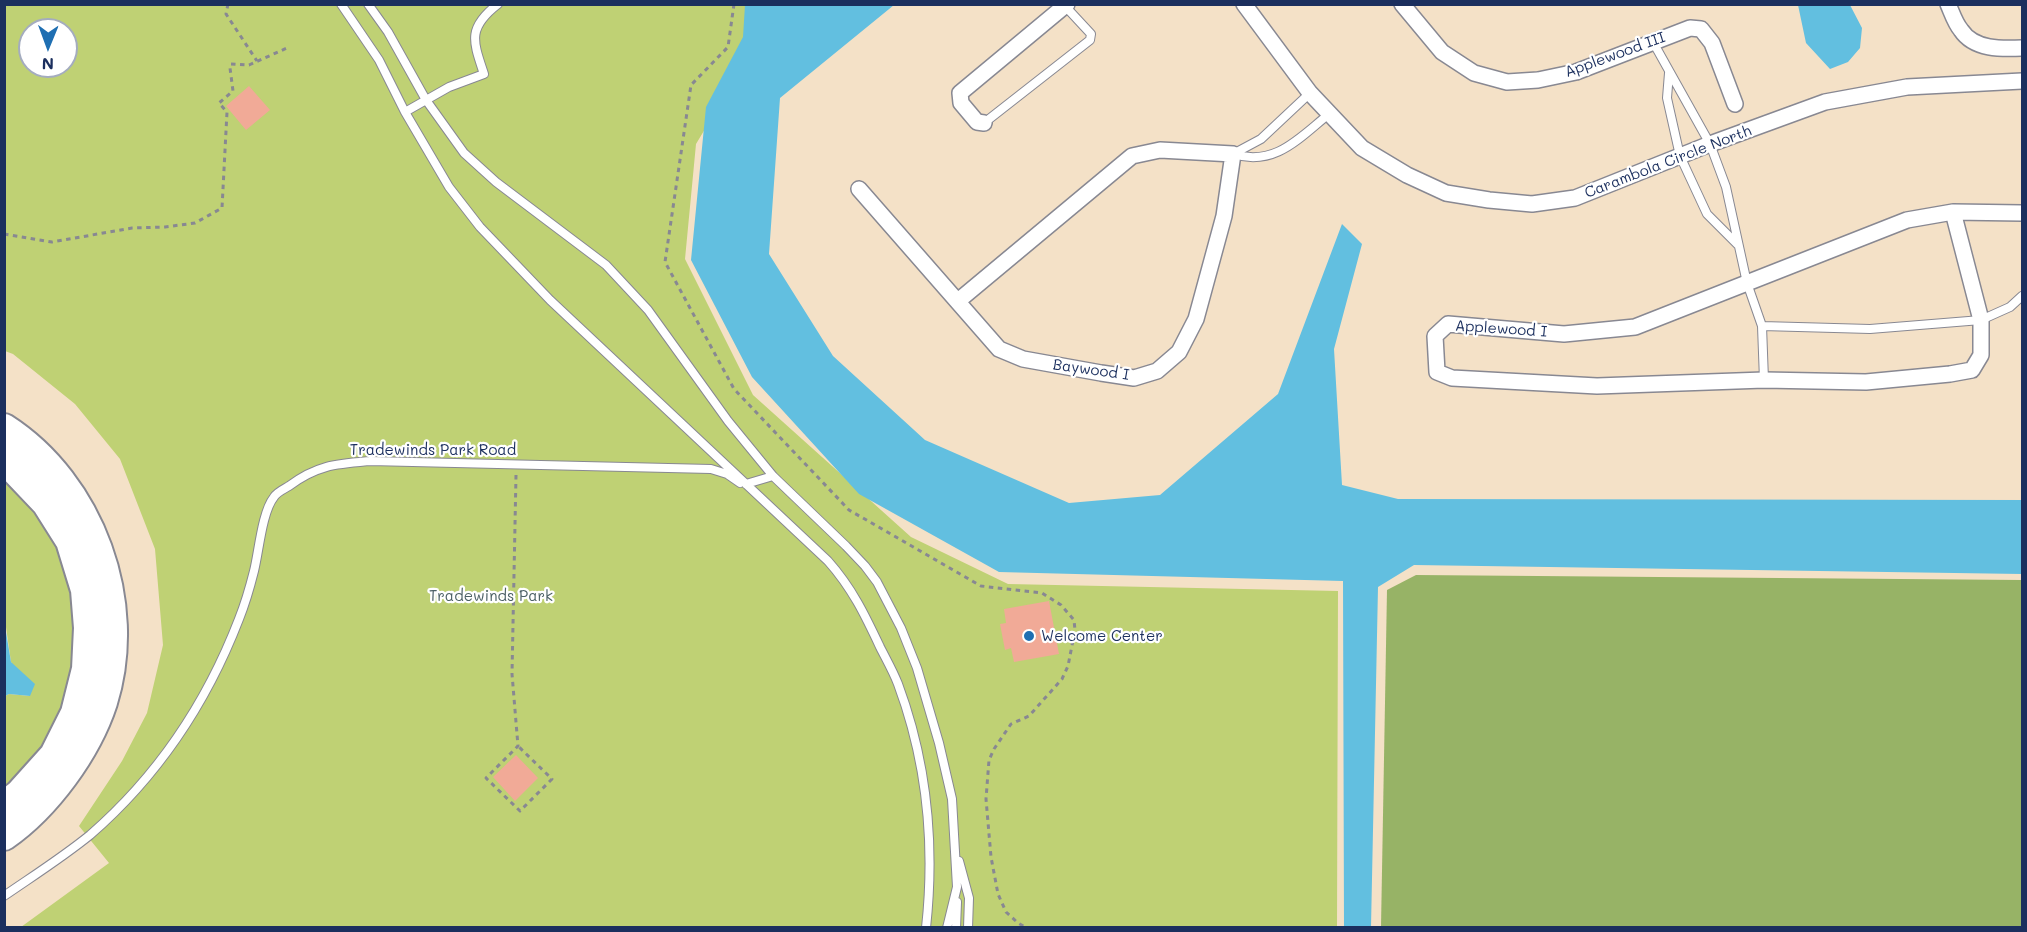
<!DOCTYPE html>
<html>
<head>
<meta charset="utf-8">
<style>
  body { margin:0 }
  #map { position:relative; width:2027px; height:932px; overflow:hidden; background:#f4e1c7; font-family:Mali,sans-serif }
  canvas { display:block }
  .frame { position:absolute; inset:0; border:6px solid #1b2f5e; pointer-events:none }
  .north { position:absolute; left:18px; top:18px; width:60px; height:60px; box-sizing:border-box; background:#fff; border:2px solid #a4acbf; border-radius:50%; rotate:181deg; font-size:16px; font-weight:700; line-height:24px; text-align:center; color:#1b2f5e }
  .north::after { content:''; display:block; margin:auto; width:21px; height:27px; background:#1f6fb2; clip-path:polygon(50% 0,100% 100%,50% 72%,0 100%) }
</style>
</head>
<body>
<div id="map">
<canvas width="2027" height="932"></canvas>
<div class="frame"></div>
<div class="north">N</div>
</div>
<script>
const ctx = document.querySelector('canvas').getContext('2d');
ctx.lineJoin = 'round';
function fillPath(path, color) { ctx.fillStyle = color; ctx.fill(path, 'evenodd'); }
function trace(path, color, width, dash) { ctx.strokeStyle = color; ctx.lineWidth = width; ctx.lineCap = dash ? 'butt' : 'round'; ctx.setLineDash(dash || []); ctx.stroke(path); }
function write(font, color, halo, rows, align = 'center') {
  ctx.font = font + ' Mali,sans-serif'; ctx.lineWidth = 4.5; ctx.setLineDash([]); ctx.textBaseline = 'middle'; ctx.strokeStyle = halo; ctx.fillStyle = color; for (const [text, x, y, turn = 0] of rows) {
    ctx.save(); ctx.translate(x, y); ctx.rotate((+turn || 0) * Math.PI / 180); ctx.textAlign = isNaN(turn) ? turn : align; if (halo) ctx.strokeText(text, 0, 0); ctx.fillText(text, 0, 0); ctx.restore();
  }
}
fillPath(new Path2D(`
  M4,5H746L749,32L732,84L696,144L685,259L753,395L911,537L1008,584L1338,591L1337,927H21L109,863L79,826L122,761L147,713L163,645L155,549L120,459L75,404L13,354L5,351ZM30,30H66V66H30Z
  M4,466L13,473L80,584L72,705L5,801V696L9,694L30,696L11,662L5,620Z`), '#bfd174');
fillPath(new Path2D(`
  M1416,575L2022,580V927H1381L1387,590Z`), '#97b366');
fillPath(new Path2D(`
  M745,5H894L780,98L769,254L833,356L925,440L1069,503L1160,495L1278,394L1342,224L1362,244L1334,349L1342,485L1398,499L2022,500V574L1414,565L1378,587L1371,927H1344L1343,581L999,572L859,494L752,377L691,260L706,107L743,37Z
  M1798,5H1850L1862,28L1860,48L1848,62L1830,69L1806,43Z
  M4,620L11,662L35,684L30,696L9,694L5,696Z`), '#62bfe0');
fillPath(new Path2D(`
  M249,86L270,110L246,130L226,106Z
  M1049,601L1059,654L1014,662L1011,648L1005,650L1000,624L1006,623L1004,609Z
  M516,755L538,778L515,801L493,777Z`), '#f1aa97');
const lane = new Path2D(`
  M341,4L379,60L405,112L449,187L480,227L550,300L828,561C852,588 865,615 880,647C886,659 893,671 898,684C927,762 935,845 926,928
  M368,4L388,32L426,100L464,153L496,182L606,265L648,310L728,421L773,476L846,546L865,566L877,582L901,628L917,668L939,743L952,799L957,887L947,928
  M1653,42L1710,144L1726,187L1747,283L1762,326L1764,380
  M1669,73L1667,98L1680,156L1707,214L1738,245
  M405,112L449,87L484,74C473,41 467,28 498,4
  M984,123L1090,40L1091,34L1065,6
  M1233,154C1275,167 1299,138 1329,114
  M1233,154L1261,139L1310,93
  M1762,326L1870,329L1981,320L2010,307L2022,296
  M746,484L773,476
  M959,861L969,898L968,928
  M4,896C33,876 63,857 90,835C158,776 207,702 239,619C245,604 250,587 254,571C259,551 262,512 274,497C277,492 284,489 289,486C317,465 336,464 370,461L711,469L727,474L740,483
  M956,928L957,902`);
const street = new Path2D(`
  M1244,4L1310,93L1362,148L1407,175L1446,193L1489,200L1532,204L1575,198L1710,144L1825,102L1907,87L2022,81
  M1402,4L1442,52L1474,73L1507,82L1538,80L1576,72L1690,28L1701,29L1712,43L1735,104
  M1948,4C1952,13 1955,23 1961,30C1974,50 2002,49 2022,48
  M984,123L977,122L961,103L960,93L1067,4
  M859,189L999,349L1023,359L1101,373L1134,378L1157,371L1179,352L1196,319L1224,216L1233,154L1160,150L1132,156L958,301
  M1953,212L1981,320V355L1972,370L1950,374L1866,382L1764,380L1597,386L1452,378L1437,372L1435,336L1448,324L1564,334L1635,327L1907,220L1953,212L2022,213`);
const highway = new Path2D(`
  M4,428C91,484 134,603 103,702C87,751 47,806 4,836
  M4,459L46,503L70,541L85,590L88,628L86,669L75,713L54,755L19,794L4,806`);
trace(lane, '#888892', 10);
trace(street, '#888892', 18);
trace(highway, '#888892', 32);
trace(new Path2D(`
  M228,4L226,14L257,61
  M734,4L728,47L691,85L665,262L734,389L849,510L981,586L1042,593L1061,605L1074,620L1075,630L1068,666L1062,679L1029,716L1011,724L994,749L989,760L986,799L991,857L998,894L1006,912L1018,923L1027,928
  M4,234L52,242L132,228L165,227L195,223L222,208L227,112L219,103L233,91L230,68L231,64L249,65L287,48
  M516,475L512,674L518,746L486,778L520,811L552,779L518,746`), '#888892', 3, [4.5, 4.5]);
trace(lane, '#fff', 8);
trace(street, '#fff', 15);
trace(highway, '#fff', 28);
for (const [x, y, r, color] of [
  [1029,636,6,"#1f6fb2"]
]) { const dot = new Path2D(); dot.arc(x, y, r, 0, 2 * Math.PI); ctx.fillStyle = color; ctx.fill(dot); trace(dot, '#fff', 2); }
write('15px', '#1b2f5e', '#fff', [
  ["Applewood III",1615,55,-20],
  ["Carambola Circle North",1668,162,-21],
  ["Applewood I",1501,329,4],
  ["Baywood I",1091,370,8],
  ["Tradewinds Park Road",433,450]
]);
write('15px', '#4c6065', '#fff', [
  ["Tradewinds Park",491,596]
]);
write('15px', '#1b2f5e', '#fff', [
  ["Welcome Center",1041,636]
], 'left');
</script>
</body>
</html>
